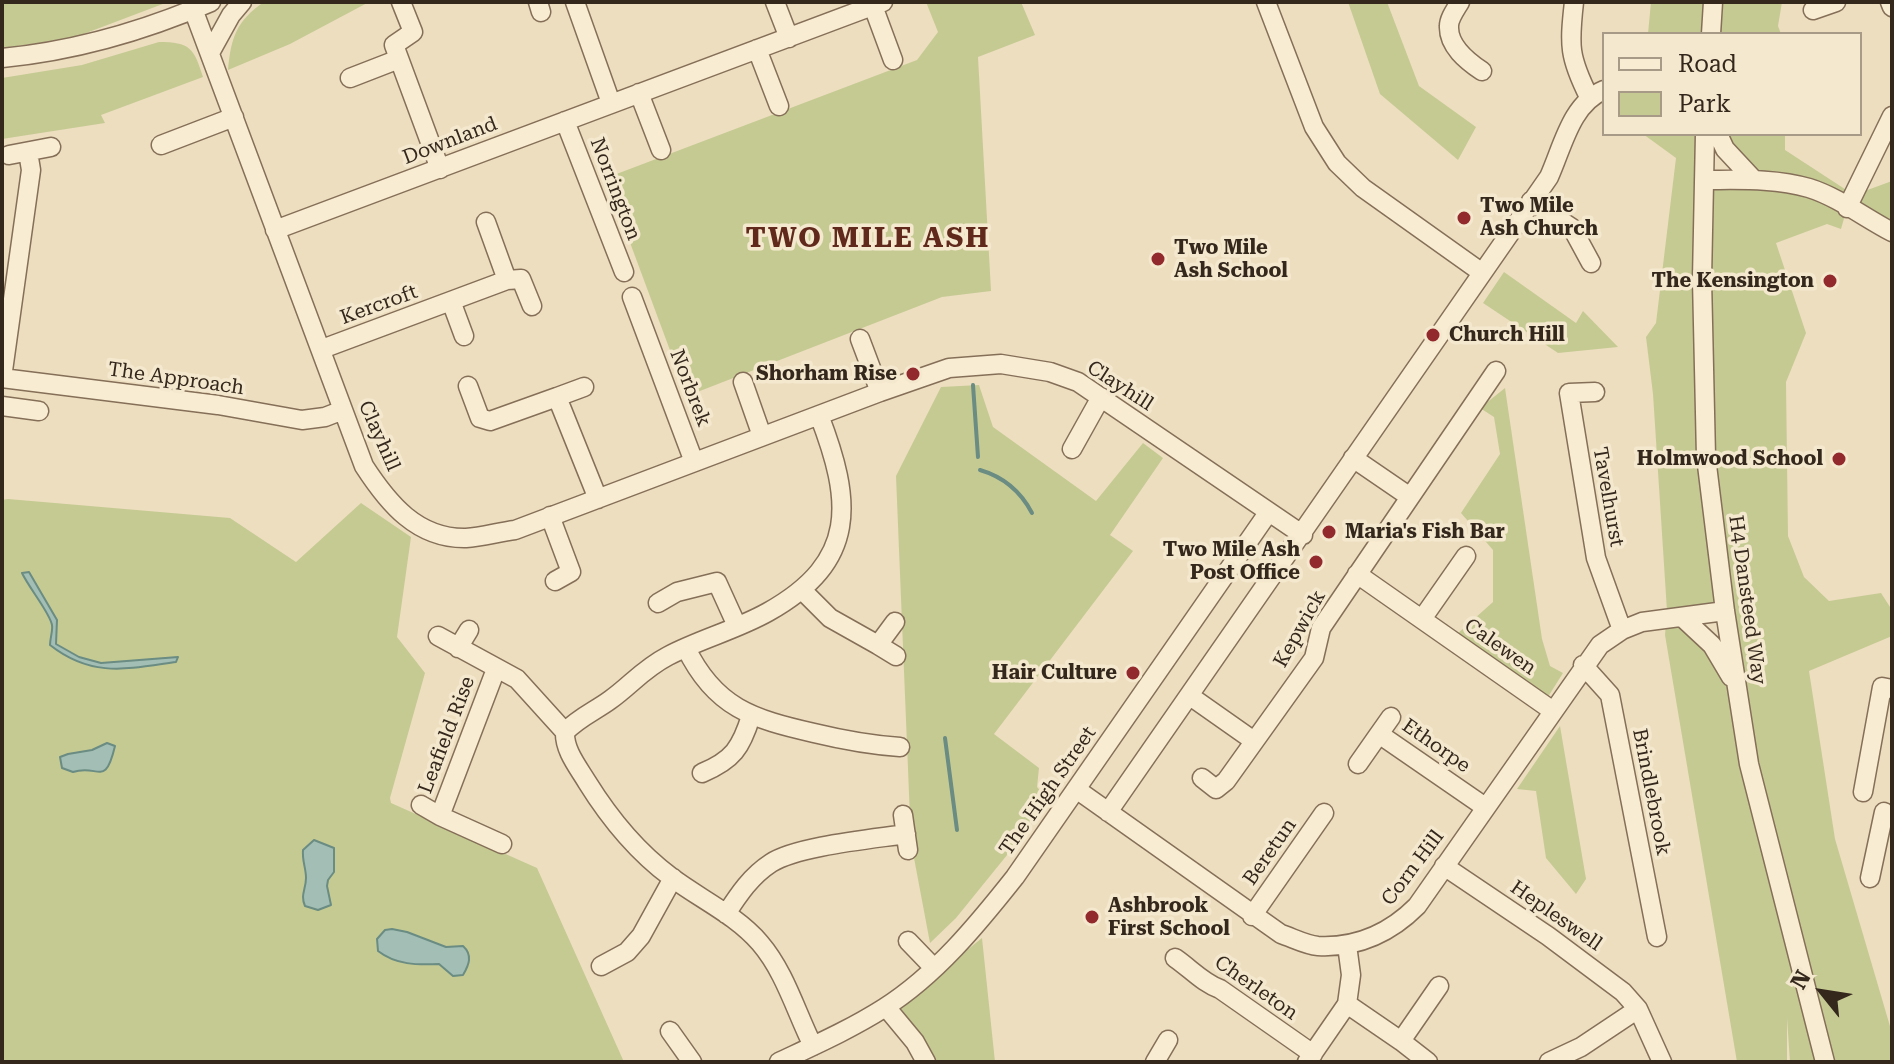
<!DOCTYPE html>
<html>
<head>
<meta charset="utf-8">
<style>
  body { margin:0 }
  #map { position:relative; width:1894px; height:1064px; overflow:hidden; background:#eddebf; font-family:"Roboto Serif",serif }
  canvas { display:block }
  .frame { position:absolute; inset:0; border:4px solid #34271c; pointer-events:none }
  .legend { position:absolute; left:1602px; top:32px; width:260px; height:104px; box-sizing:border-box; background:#f4e8ce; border:2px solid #a79b87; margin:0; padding:10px 14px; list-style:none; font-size:24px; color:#34271c }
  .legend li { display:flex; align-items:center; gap:16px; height:40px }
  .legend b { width:40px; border:2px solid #a79b87 }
  .north { position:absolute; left:1782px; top:952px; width:80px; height:80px; -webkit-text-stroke:6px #f4e8ce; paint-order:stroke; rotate:300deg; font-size:22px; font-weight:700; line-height:32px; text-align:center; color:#34271c }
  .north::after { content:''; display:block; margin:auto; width:28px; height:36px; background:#34271c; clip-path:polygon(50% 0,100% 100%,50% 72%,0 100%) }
</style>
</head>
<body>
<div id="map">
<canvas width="1894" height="1064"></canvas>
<div class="frame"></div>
<ul class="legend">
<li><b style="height:10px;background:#f8ecd2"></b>Road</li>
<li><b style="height:22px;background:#c5ca93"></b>Park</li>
</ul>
<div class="north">N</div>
</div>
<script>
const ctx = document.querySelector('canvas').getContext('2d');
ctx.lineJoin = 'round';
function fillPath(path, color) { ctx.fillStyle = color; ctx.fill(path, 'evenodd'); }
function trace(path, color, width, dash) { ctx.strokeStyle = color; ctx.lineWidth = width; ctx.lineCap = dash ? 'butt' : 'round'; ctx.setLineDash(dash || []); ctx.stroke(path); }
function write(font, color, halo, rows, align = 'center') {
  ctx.font = font + ' "Roboto Serif",serif'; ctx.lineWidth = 7; ctx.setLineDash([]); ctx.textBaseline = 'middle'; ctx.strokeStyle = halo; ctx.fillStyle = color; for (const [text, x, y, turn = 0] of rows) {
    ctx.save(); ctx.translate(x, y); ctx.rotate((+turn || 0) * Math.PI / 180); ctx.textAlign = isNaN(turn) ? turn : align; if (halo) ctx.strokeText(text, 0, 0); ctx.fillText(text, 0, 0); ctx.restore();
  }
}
fillPath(new Path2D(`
  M2,2H168L73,38L2,48Z
  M264,2H369L290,44L228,70C231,38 236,21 264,2Z
  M926,2H1021L1035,35L978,57L991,291L942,297L687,396L606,178L917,60L938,32Z
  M1348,2H1387L1419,86L1476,127L1458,160L1380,94Z
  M1651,2H1782L1778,26L1781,34H1648Z
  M159,42C190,42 194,48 203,77L101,115L105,123L2,139V78L82,65Z
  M1643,134H1697L1704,180H1752L1718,134H1785V150L1854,195L1847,208L1841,229L1827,224L1776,243L1806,333L1786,382L1788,536L1804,577L1829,601L1881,593L1892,610V636L1809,671L1835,839L1892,1033V1062H1790L1787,1018V1062H1737L1665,635L1667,611L1653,394L1646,337L1656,323L1676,158ZM1725,612L1734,684L1700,616Z
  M1892,181V220L1855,203L1862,192Z
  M1504,272L1576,323L1583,311L1618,347L1558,353L1483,303Z
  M979,385L993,427L1096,501L1143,443L1163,458L1110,535L1133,551L994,734L1039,768L1037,787L1050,802L956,918L930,943L911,842L896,476L941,387Z
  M1505,388L1542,639L1550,666L1563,673L1546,700L1456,635L1493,602V550L1461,513L1500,454L1494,417L1480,408Z
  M8,499L230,518L296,562L361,503L411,537L397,637L425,673L390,798L391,803L537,868L624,1062H2V500Z
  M1560,726L1586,879L1576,894L1546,858L1536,791L1517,789Z
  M982,938L995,1062H930L924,1045L899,1005Z`), '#c5ca93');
const water = new Path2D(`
  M29,572L57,620L56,644L79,657L101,663L178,657L176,662C127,669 92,678 50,645C50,638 53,631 52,625C50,613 29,588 22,573Z
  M107,743L115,746C105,788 99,764 73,772L62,768L60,757L68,754L92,750Z
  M314,840L334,848V872L328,880L327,886L331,905L318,910L305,906C300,895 306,889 306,878C306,868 302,861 303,850Z
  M392,929L407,932L446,947L463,946C473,955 469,965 463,975L453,976L439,964C417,965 396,965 378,951L377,939L385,930Z`);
fillPath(water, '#a2beb5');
trace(water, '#6a8c82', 2);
trace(new Path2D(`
  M973,385L978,457
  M980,470C1004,477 1021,492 1032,513
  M945,738L957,830`), '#6a8c82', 4);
const minor = new Path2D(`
  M401,2L413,32L394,45L440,169
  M538,2L541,12
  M575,2L611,103
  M775,2L789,38
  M1266,2L1314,127L1337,163L1363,188L1481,272
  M1460,2C1456,9 1449,18 1449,26C1448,46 1467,61 1482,71
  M1574,2C1569,46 1569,57 1589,97
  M1890,2L1892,7
  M873,6L893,60
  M193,9L364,466C388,503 417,539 466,538C482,537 499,532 515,530L880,392L949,368L1001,364L1050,372L1078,382L1303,535
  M1813,10L1836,2
  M1711,34L1713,2
  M757,49L779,106
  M210,53L231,15L242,2
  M2,58C74,51 144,31 211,2
  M350,78L399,59
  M639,93L661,150
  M565,121L624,272
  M1705,134L1702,279L1706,457L1725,611L1749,764L1825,1062
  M1718,134L1725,149L1753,179
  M161,145L234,117
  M9,155L51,147
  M1704,180C1739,180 1775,178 1809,188C1838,197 1865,218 1892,232
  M1531,201L1572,228L1591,263
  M1847,208L1892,116
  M275,230L883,2
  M507,280L521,279L532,306
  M632,297L694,462
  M451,301L464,336
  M860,339L880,392
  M322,349L507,280L486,222
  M2,378L218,405L302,420L325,417L343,410
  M2,378L31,170L28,152
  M743,382L762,436
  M468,386L480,418L490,421L557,397
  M584,387L557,397L598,499
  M1595,392L1569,393L1596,558L1622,630
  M2,406L39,411
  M1072,449L1101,397
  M1353,458L1410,497
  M550,516L571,572L555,581
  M1357,574L1553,711
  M802,590L830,618L878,645L895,622
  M658,603L677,592L717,582L737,626
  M1683,618L1712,645L1731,677
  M1422,619L1466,556
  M438,636L517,679L565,732C564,750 578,767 587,782C610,819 636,851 671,877C700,899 736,915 760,943C785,972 796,1012 813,1046
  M878,645L896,656
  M458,648L469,630
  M686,648C715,708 753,719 814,733C843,740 870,745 900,747
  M1583,665L1610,695L1657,937
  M1190,696L1254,741
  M1391,717L1379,734L1485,807
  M565,732C578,718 595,711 610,700C631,685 643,669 668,656C700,639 736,630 768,612C859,561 852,501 819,415
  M1358,764L1379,734
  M702,773C733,760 741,748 751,716
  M1202,778L1216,789L1226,781L1314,658L1321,628L1496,371
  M1076,789L1281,934C1293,938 1306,945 1318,946C1358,948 1390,933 1417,906L1600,645L1622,630L1642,622L1725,611
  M1863,792L1882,687L1892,689
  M421,805L440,816L496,669
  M1108,812L1549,177C1563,146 1571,104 1604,90
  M903,815L908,850
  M440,816L502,844
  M1444,866L1548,936L1623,992L1638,1009L1662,1062
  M1870,878L1884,812
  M726,914C739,894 751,876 771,863C797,846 873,839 906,834
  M1252,916L1324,813
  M908,941L934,968
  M1175,958C1191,969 1203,983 1220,989L1313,1054
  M601,966L627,952L641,936L673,878
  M1347,1004L1401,1041L1439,986
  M886,1007L915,1042L926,1062
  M670,1031L692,1062
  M1401,1041L1428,1062
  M779,1062C815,1045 851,1029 884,1008C936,975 977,925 1015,877L1268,513
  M1155,1062L1168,1040
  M1307,1062L1347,1004L1351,975L1347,945
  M1549,1062L1581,1047L1638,1009`);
trace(minor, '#856f58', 21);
trace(minor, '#f8ecd2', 18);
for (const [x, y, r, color] of [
  [1464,218,8,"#92292c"],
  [1158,259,8,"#92292c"],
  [1830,281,8,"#92292c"],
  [1433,335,8,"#92292c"],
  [913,374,8,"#92292c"],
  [1839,459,8,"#92292c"],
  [1329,532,8,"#92292c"],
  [1316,562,8,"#92292c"],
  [1133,673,8,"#92292c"],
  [1092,917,8,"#92292c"]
]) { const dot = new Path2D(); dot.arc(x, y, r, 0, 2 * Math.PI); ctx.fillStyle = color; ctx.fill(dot); trace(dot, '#f4e8ce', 3); }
write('20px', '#34271c', '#f4e8ce', [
  ["Downland",450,141,-21],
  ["Norrington",615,189,69],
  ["Kercroft",379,305,-20],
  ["The Approach",176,379,8],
  ["Clayhill",1120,386,33],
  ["Norbrek",690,388,69],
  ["Clayhill",379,436,66],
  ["Tavelhurst",1608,497,80],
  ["H4 Dansteed Way",1747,600,82],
  ["Kepwick",1300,629,-61],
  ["Calewen",1500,647,35],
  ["Leafield Rise",447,735,-69],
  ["Ethorpe",1436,746,35],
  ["The High Street",1048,791,-55],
  ["Brindlebrook",1651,792,79],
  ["Beretun",1270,852,-55],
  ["Corn Hill",1413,868,-53],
  ["Hepleswell",1556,916,35],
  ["Cherleton",1256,988,35]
]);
write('bold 20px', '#34271c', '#f4e8ce', [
  ["Two Mile",1480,206],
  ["Ash Church",1480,229],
  ["Two Mile",1174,248],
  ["Ash School",1174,271],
  ["The Kensington",1814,281,"right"],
  ["Church Hill",1449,335],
  ["Shorham Rise",897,374,"right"],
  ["Holmwood School",1823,459,"right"],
  ["Maria's Fish Bar",1345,532],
  ["Two Mile Ash",1300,550,"right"],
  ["Post Office",1300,573,"right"],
  ["Hair Culture",1117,673,"right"],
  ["Ashbrook",1108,906],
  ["First School",1108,929]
], 'left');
ctx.letterSpacing = '2px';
write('bold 28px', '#60291c', '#f4e8ce', [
  ["TWO MILE ASH",868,239]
]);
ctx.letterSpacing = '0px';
</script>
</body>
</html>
